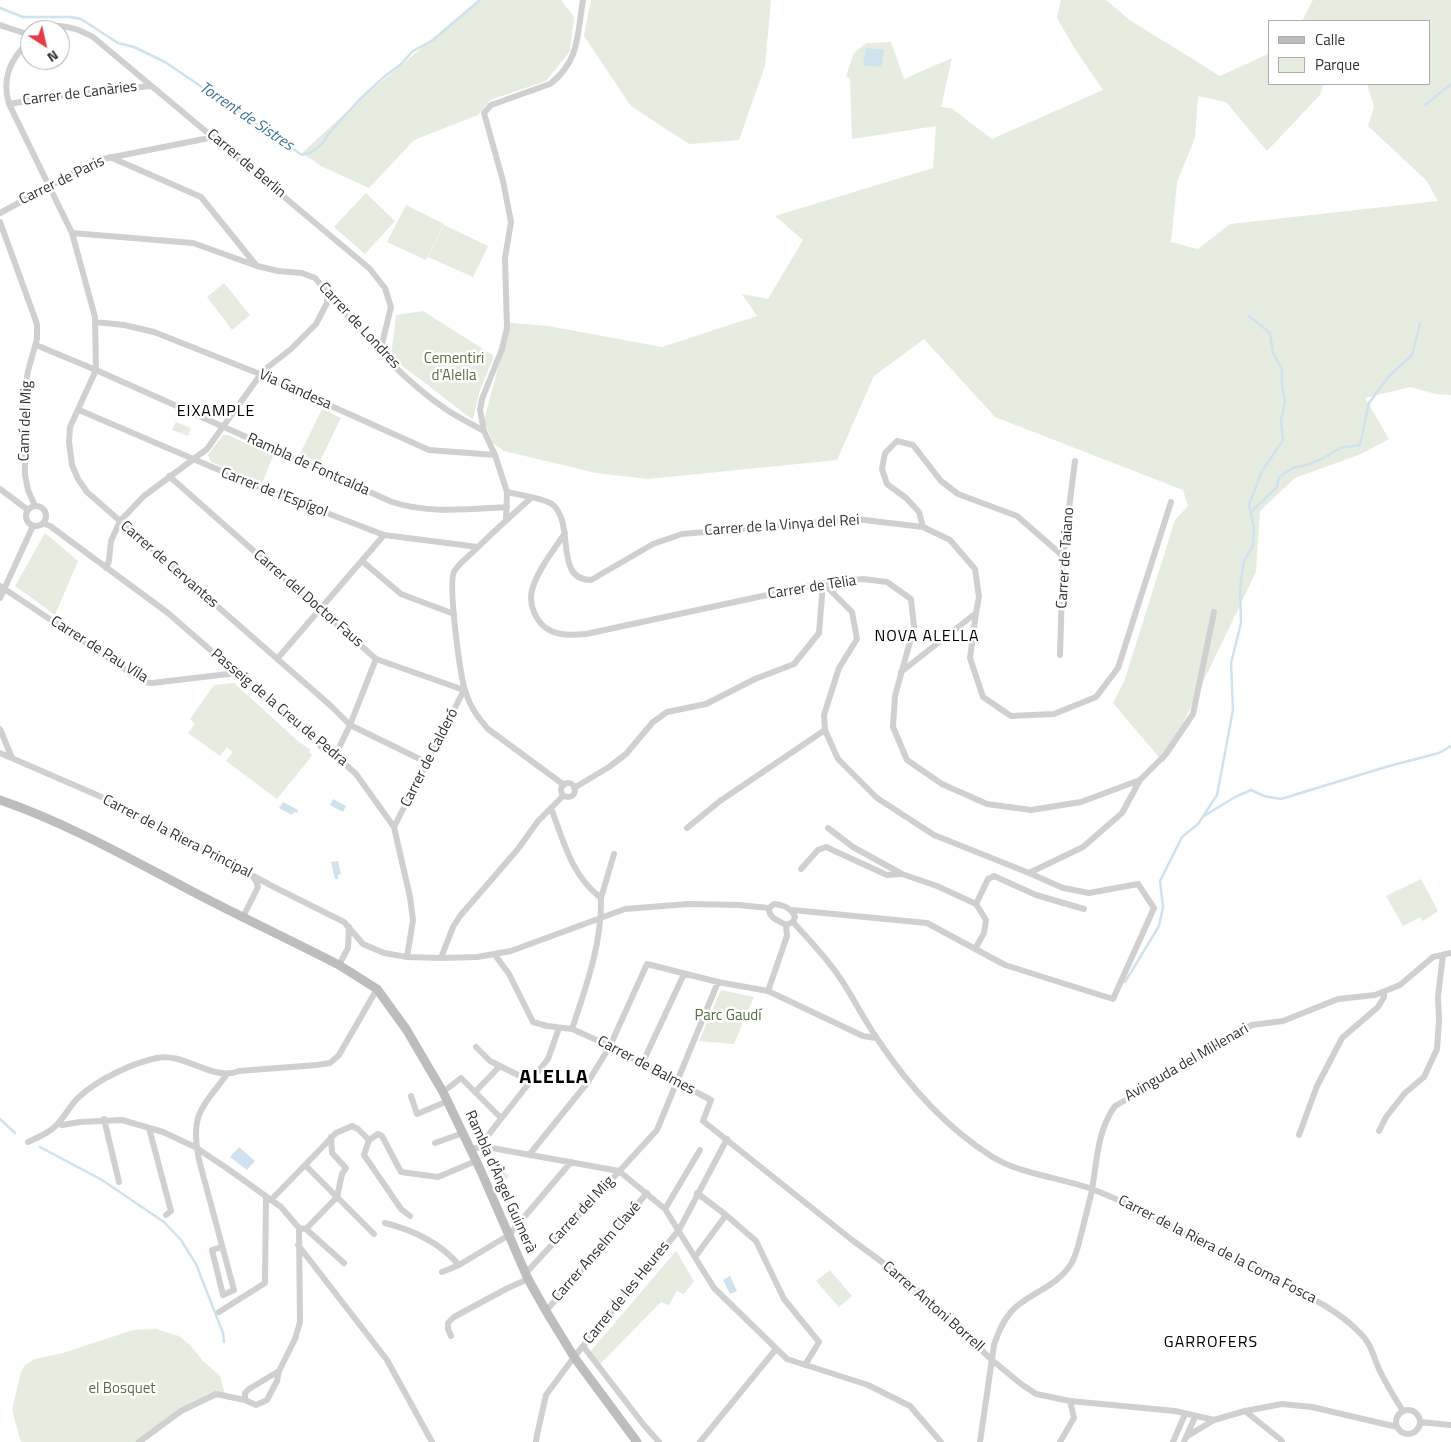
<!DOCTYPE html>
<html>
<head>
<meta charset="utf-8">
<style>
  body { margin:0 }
  #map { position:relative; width:1451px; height:1442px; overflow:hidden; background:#fff; font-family:"Titillium Web",sans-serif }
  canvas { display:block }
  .legend { position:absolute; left:1268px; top:20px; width:162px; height:65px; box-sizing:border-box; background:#fff; border:1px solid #adadad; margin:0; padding:6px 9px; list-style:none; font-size:15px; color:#333 }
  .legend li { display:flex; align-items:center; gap:10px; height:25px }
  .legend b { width:25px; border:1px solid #adadad }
  .north { position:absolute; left:20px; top:20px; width:50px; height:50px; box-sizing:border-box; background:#fff; border:1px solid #adadad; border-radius:50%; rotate:145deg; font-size:14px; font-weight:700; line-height:20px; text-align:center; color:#333 }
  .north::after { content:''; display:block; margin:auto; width:18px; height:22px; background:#e63946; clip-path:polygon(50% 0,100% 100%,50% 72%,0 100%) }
</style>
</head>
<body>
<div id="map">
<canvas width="1451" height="1442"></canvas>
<ul class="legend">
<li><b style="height:6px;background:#bdbdbd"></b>Calle</li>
<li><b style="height:14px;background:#e6ecdf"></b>Parque</li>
</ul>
<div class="north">N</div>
</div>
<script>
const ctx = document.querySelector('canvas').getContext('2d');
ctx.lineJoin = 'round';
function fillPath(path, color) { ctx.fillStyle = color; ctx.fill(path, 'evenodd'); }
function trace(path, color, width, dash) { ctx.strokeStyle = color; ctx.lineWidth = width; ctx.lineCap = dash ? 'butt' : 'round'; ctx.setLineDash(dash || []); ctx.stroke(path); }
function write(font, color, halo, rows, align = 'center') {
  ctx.font = font + ' "Titillium Web",sans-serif'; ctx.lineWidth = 5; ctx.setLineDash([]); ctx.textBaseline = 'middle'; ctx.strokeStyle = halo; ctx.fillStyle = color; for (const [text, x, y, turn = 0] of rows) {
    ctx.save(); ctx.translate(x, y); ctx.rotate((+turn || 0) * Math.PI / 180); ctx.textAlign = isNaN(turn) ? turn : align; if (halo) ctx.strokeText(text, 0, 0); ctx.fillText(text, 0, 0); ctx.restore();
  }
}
fillPath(new Path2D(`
  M478,0H561L574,17L570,51L546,81L490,100L478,115L414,140L369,188L321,166L302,153L352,107Z
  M591,0H771L765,66L739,140L689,144L631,106L584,36Z
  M1061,0H1106L1131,21L1220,76L1270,53V84H1324L1320,95L1267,151L1226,102L1198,96L1195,138L1177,182L1171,242L1198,249L1230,224L1438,201L1426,180L1368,126L1374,107L1367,84H1430V21H1302L1313,0H1451V395L1436,394L1410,387L1365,398L1389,439L1361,454L1295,478L1260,511L1256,572L1164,763L1113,703L1124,682L1175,520L1188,506L1183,490L995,417L924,339L874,376L837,460L648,479L596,473L504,451L493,443L484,420L510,323L548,326L662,347L757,316L742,294L768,299L803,240L775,216L933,168L936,126L852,139L850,79L846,76L854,53L866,43L891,42L904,79L952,58L941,107L951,108L992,139L1103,90L1075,49L1057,18Z
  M366,193L395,221L365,254L334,227Z
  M406,205L444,224L426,260L387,242Z
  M444,225L488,246L473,277L428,257Z
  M224,283L250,315L232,330L207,297Z
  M423,311L494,356L479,393L473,420L391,357L396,315Z
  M322,409L341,418L319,463L300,454Z
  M176,422L191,428L188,436L172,430Z
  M223,435H228L273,456L262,484L211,462L208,455Z
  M45,533L78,561L55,615L15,586Z
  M234,683L299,742L311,750L309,753L312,754L311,757L277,799L226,761L233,752L227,747L220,756L188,733L195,724L190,719L214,685Z
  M1421,879L1438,911L1423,921L1420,917L1403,926L1386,896Z
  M721,990L754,997L734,1044L699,1041Z
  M487,1155L509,1176L499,1188L485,1158Z
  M676,1251L694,1281L684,1294L677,1291L669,1305L661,1302L600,1364L590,1352Z
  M830,1270L852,1296L839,1307L816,1281Z
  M156,1329L179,1336L190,1345L203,1361L220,1376L225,1395L181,1411L139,1442H21L12,1410L21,1372L25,1365L35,1359L63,1353L133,1330Z`), '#e6ecdf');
fillPath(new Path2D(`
  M866,48L884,50L881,67L863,65Z
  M333,799L346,806L343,812L330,805Z
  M283,802L298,810L297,813L294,812L292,815L279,808Z
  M338,861L341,874L338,875V879H335L331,862Z
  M239,1147L255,1161L247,1170L230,1157Z
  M730,1276L737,1291L730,1294L723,1280Z`), '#cfe2ee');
trace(new Path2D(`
  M0,8L23,17H70L81,19L118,43L134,47L165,62L302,155L312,152L323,143L330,132L359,100L384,77L401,64L413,51L433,40L480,0
  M1425,105L1451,84
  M1251,512L1277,487L1279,477L1293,468L1306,465L1322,459L1340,448L1360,445L1369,403L1389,376L1412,355L1420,324
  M1204,816L1235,797L1251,790L1264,796L1281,799L1389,766L1439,753L1451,746
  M1125,982L1159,926L1163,907L1160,881L1182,837L1198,824L1217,795L1233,710L1231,663L1241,623L1240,587L1244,561L1253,546L1254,528L1249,505L1262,471L1283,440L1281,421L1285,401L1282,386V369L1273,353L1270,333L1249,316
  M0,1119L15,1133
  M40,1147L102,1180L164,1222L181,1240L196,1264L223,1333L224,1342`), '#cfe2ee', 2.5);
trace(new Path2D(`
  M0,25L30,35
  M41,30C58,21 77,28 93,37L369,268L385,288L391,307L380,352
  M30,40C11,59 1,77 9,104L72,233L95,317L96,370L70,427L69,442L72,465L78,479L87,492L331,706L350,725L428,763
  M9,104L57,96L151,86
  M110,157L201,197L256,265
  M0,213L98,160L214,137
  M0,222L37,324V339L28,371L24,395L25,475L28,490L35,506
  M72,233L193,243L257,266L278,271L302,273L315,278C356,325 395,375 447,410C459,418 472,424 484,431
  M95,322L124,325L154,332L260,374L429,450L495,455
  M36,345L96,370L392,502C429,514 469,509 507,507
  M79,410L254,485L384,535L478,547
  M169,476L376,659L464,690
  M0,489L28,510
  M507,492C519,495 543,498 552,504C576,523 553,580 591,580L653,544L682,534L856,519L923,527L950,540L975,569L979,597L976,613L970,658L983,697L1011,716L1054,714L1096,697L1118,668L1171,502
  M531,498C512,515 493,532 475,550C468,557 458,564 454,572C448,584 460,678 466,693C470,707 478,718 488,729L564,785
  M26 516a10 10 0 1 1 20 0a10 10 0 1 1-20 0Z
  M506,520L507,492L495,455L484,431L480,410L482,399L502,349L507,328L505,258L511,222L503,181L484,113L491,105L550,84C580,61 577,35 583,0
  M43,523L50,526L168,613L334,758L346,765L356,774L394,827L410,897L413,920L407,957
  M923,527L919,512L906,498L887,484L882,469L885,453L897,441L913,445L941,481L958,494L1017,516L1063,556
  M565,533C554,550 539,568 533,587C527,603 536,624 551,631C562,636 575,635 586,634L823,583L863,579L887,582L911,599L914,627L895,696L893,727L907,760L942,784L987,804L1031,810L1081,802L1140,780L1166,754L1193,714L1214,612
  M362,561L401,594L454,614
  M106,568L109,561L111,541L120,521L144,496L207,449L263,371L291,349L316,324L327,303V292
  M0,586L144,682L152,683L237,673
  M0,598L33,526
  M1060,655L1063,556L1075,461
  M277,659L384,535
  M901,672L976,613
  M0,729L12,758
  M0,753L120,805L274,887L344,922L363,944L384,953L407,957L441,958L477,957L511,951L625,909L688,904L739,905L769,908
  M334,758L350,725L376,659
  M561 790a7 7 0 1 1 14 0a7 7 0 1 1-14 0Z
  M574,788L609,767L626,754L653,722L667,712L706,704L755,679L794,664L819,633L823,583L852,612L857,639L839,668L824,715L825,730L838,759L877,798L934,835L1029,873L1083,847L1122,813L1140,780
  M551,808C564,842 571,875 601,898C602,943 586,987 572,1029
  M394,827L464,690
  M687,828L720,801L825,730
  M828,828L853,847L902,874L937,886L976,904L988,879L994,876L1036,895L1084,909
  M801,869L818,850L826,847L887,875L901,874
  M601,898L614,854
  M774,904C784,905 791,908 795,917L793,922L786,925C779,921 768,918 769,908Z
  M792,910L927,923L1005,965L1113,999L1154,908L1138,884L1089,893L1063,888L1029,873
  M243,917L258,887L256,881L252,876
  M793,922C809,940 827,958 840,978C853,997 863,1018 876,1037C907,1084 944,1126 991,1156C1021,1175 1059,1177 1092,1189C1153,1213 1209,1246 1267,1276C1300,1293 1334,1306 1360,1333C1371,1343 1373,1356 1379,1369C1386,1384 1394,1397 1403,1411
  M975,949L984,933L986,920L976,904
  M495,955L509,974L533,1022L547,1026L572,1029L610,1046L711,1100L703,1121L852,1240L908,1281L992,1360L1021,1384L1036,1394L1070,1401L1175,1411L1214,1420L1245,1411L1282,1404L1312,1407L1397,1427
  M441,958L453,927L460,916L518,849L538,821L563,796
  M339,965L348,948L349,927
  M768,991L787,936L786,925
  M476,1047L490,1061L530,1081
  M642,1064L684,974
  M443,1092L461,1078L501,1118
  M475,1092L500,1066
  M411,1096L417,1114L448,1101
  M104,1119L119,1182
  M59,1123L62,1125L80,1122L122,1120L163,1132L195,1147L228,1169L281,1207L299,1228
  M149,1128L171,1211L166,1215
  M1379,1131L1386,1117L1405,1093L1424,1077L1437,1049L1439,1020L1438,996L1443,955L1445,954
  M1299,1135L1317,1086L1342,1038L1378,1007L1384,997V992
  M369,1140L378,1134L382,1136L401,1172L438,1177L476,1161
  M28,1142C39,1137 53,1131 60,1121C67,1113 71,1104 79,1097C97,1080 132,1063 157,1058C185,1052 212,1082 239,1071L317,1065L330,1063L339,1055L377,989
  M435,1143L463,1133
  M470,1148H492L619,1171L665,1209L714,1288L787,1359L868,1385L910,1406L941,1442
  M478,1148L548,1059L559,1028
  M529,1155L588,1082L610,1046L647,964L718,982L768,991L863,1036L876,1038
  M305,1165L374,1234
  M697,1193L726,1215L756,1241L784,1299L819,1342L805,1365
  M271,1200L336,1133L352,1126L358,1129L369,1140L364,1155L401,1209L410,1216
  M665,1209L700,1150
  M385,1223C413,1230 440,1243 459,1265L509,1235L571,1162
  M299,1228L306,1229L337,1197L342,1174L346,1168L332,1153L331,1137
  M306,1229L344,1263
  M298,1245L387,1360L432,1442
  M222,1247L212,1250L223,1295L234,1290L199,1160C190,1113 201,1110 227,1074
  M695,1257L726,1215
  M442,1272L459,1265
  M526,1273L657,1130L718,982
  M546,1311L647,1193
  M219,1312L265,1283L266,1197
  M451,1336L448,1329V1323L454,1317L506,1289L528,1279
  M583,1346L643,1424L659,1442
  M279,1371L249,1389L245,1393V1400L256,1405L267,1400L277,1381L279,1371L295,1339L300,1322L299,1228
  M1396 1422a12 12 0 1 1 24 0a12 12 0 1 1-24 0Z
  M1245,1411L1280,1439L1282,1442
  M1420,1422L1451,1425
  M1186,1437L1214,1420
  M139,1442L181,1411L216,1394L245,1400
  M536,1442L537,1435L546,1395L574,1357L679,1230L727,1139
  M700,1442L776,1349
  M980,1442L994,1345C999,1330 1005,1316 1017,1306C1035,1291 1058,1285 1071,1264C1077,1254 1079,1242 1082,1231C1085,1218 1089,1204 1092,1190C1097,1161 1097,1131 1115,1106L1181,1069L1229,1037L1252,1025L1283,1021L1338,999L1375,995L1400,985L1433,957L1451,953
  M1060,1442L1074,1418L1070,1401
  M1173,1442L1185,1414
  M1184,1442L1195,1417`), '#d0d0d0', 6);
trace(new Path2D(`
  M0,800C64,822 123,855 182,886C234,914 287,938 339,965L377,989L406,1029L443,1092L480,1169L528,1279L546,1311L574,1357L637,1442`), '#bdbdbd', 9);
write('15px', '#333', '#fff', [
  ["Carrer de Canàries",80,94,-7],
  ["Carrer de Berlin",246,164,40],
  ["Carrer de Paris",62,181,-26],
  ["Carrer de Londres",359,326,47],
  ["Via Gandesa",295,390,24],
  ["Camí del Mig",26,421,-88],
  ["Rambla de Fontcalda",308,465,24],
  ["Carrer de l'Espígol",274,493,21],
  ["Carrer de la Vinya del Rei",782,526,-4],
  ["Carrer de Taiano",1066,558,-86],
  ["Carrer de Cervantes",169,565,41],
  ["Carrer de Tèlia",812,588,-9],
  ["Carrer del Doctor Faus",308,599,41],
  ["Carrer de Pau Vila",99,650,32],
  ["Passeig de la Creu de Pedra",279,708,40],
  ["Carrer de Calderó",430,758,-63],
  ["Carrer de la Riera Principal",177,837,27],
  ["Avinguda del Mil·lenari",1187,1063,-30],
  ["Carrer de Balmes",646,1066,28],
  ["Rambla d'Àngel Guimerà",500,1182,66],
  ["Carrer del Mig",582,1211,-47],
  ["Carrer de la Riera de la Coma Fosca",1217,1250,27],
  ["Carrer Anselm Clavé",597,1252,-49],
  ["Carrer de les Heures",627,1293,-51],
  ["Carrer Antoni Borrell",933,1307,41]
]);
write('15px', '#56703f', '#fff', [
  ["Cementiri",454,359],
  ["d'Alella",454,376],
  ["Parc Gaudí",728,1016],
  ["el Bosquet",122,1389]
]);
write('italic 16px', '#3f7597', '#fff', [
  ["Torrent de Sistres",246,117,34]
]);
ctx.letterSpacing = '1px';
write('16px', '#000', '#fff', [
  ["EIXAMPLE",216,412],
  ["NOVA ALELLA",927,637],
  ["GARROFERS",1211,1343]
]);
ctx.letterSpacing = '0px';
ctx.letterSpacing = '1px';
write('bold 20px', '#000', '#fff', [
  ["ALELLA",554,1078]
]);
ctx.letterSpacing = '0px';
</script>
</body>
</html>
